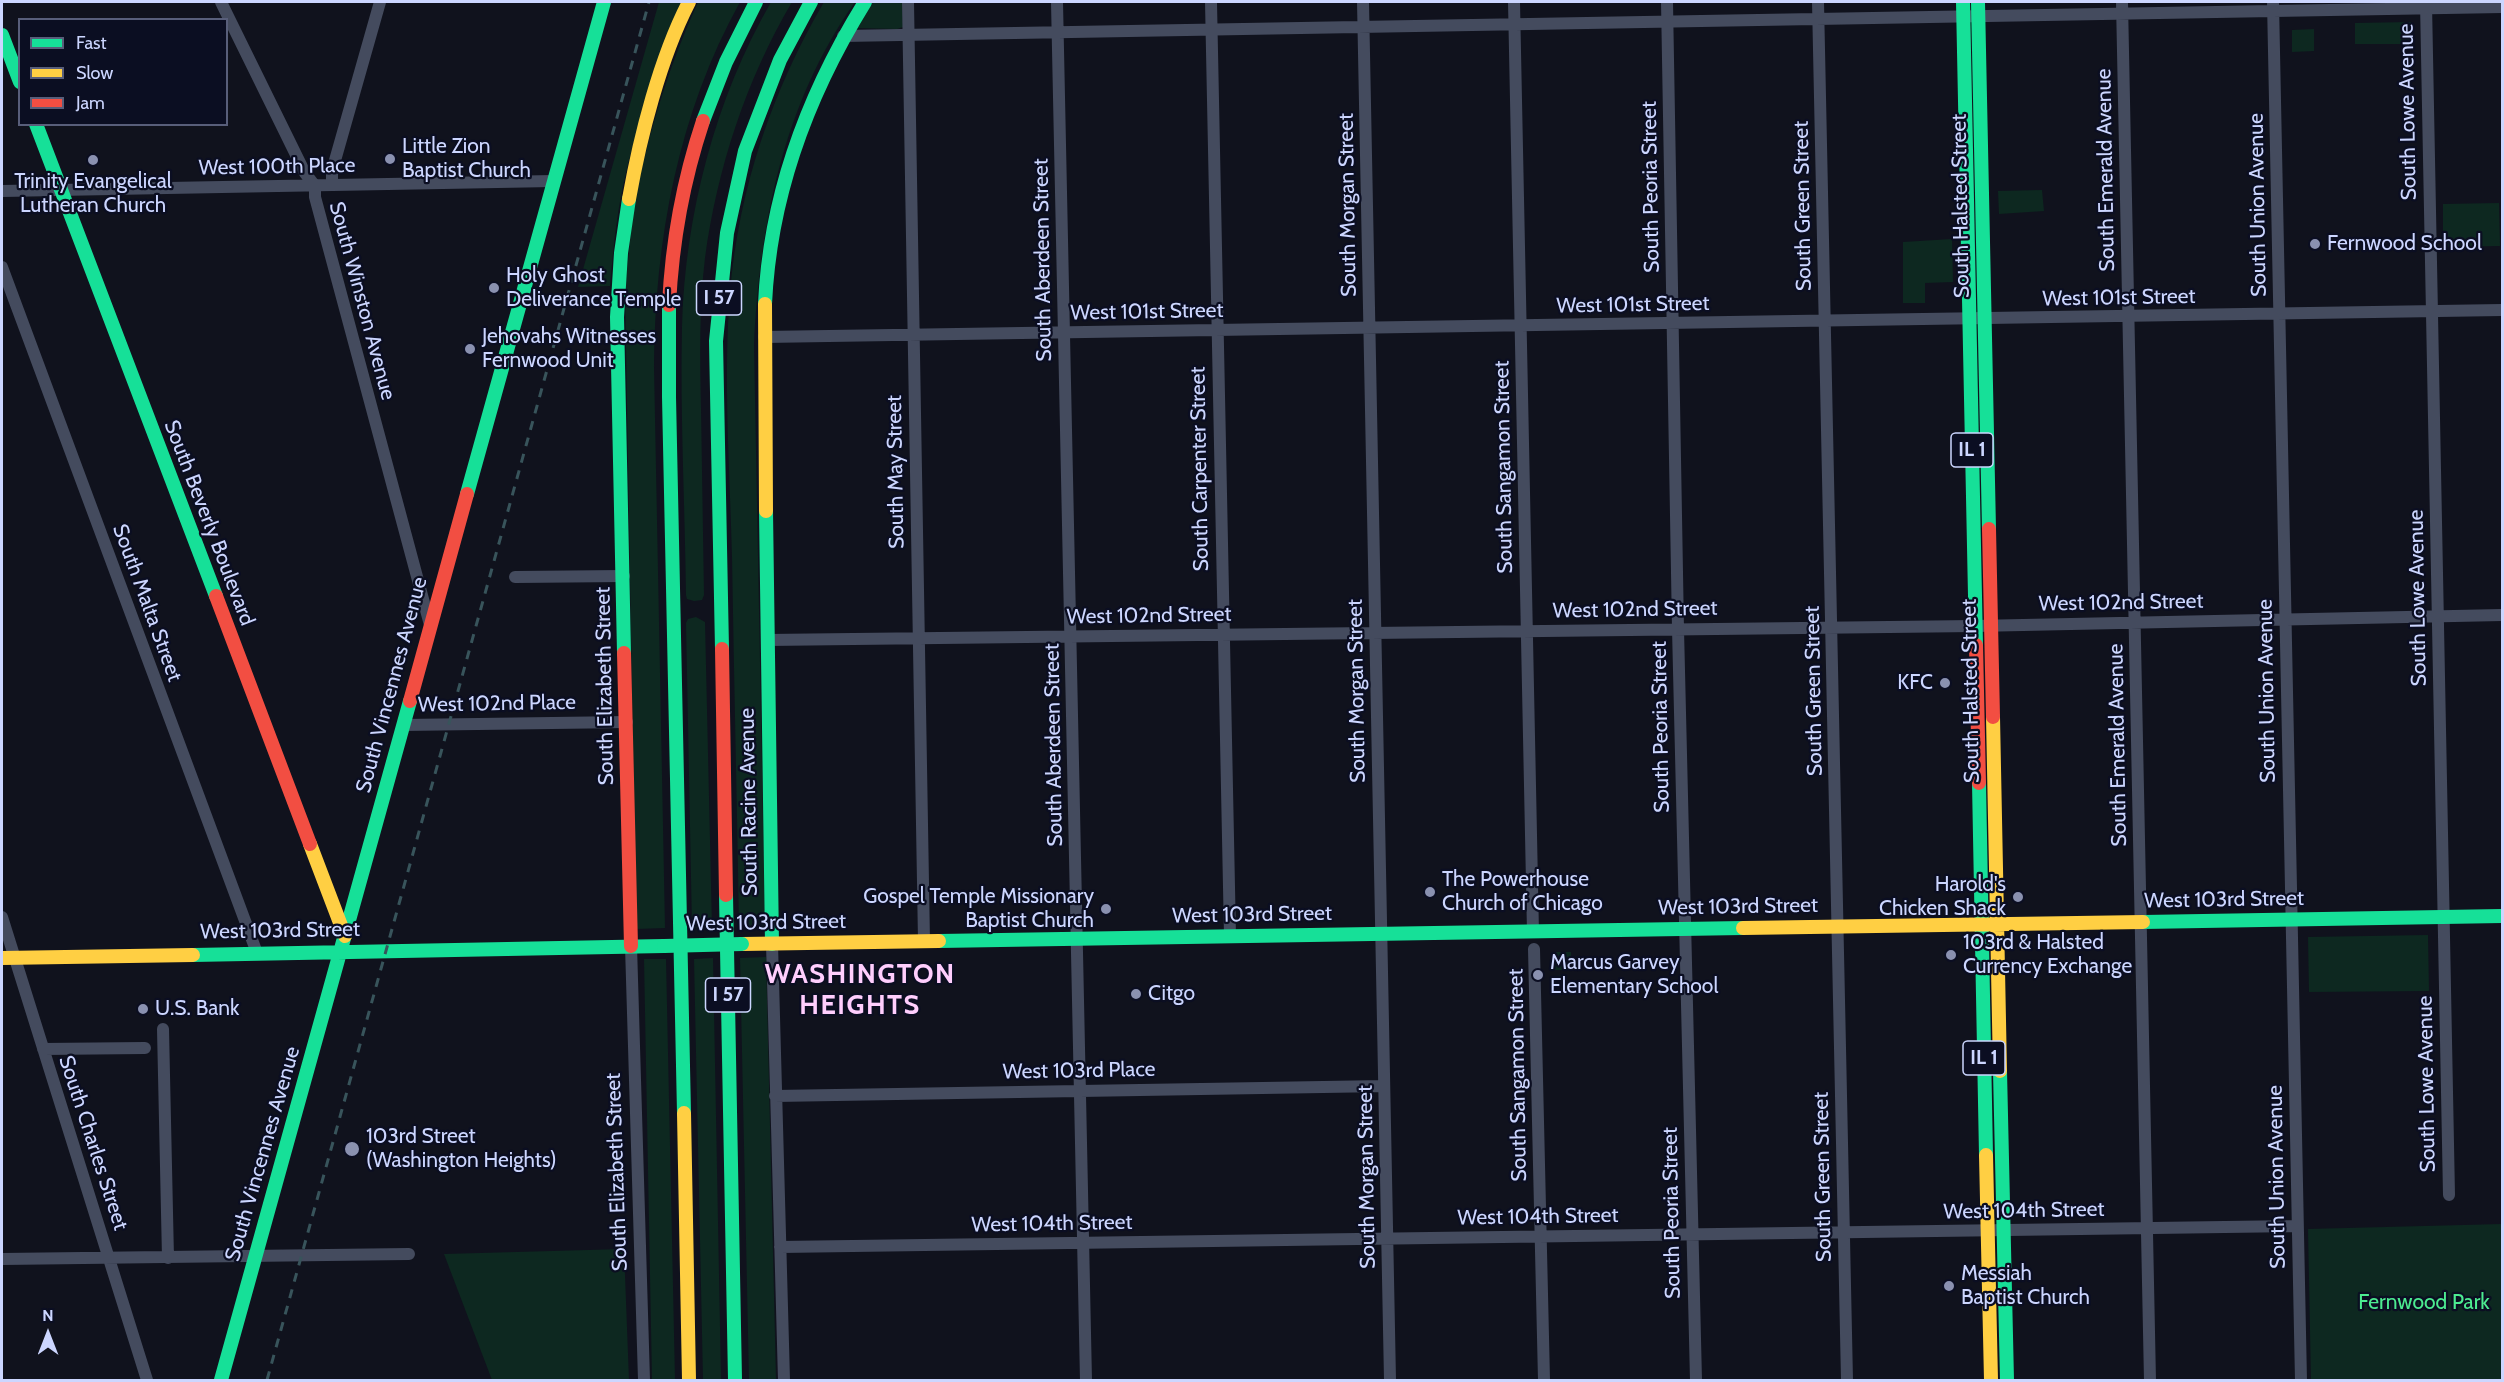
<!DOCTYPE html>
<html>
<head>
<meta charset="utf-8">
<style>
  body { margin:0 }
  #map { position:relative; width:2504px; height:1382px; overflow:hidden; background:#10121d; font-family:Cabin,sans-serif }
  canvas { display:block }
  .frame { position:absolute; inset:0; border:3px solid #ccd6ff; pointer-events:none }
  .legend { position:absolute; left:18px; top:18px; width:210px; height:108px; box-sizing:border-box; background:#0b0e22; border:2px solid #585e7a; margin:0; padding:8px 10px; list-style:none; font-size:18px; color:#ccd6ff }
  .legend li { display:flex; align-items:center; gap:12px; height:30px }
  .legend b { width:30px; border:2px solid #585e7a }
  .north { position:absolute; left:18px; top:1304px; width:60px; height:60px; -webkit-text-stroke:4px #0b0e22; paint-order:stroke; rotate:0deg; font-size:16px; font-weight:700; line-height:24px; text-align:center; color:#ccd6ff }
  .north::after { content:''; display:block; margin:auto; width:21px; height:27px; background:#ccd6ff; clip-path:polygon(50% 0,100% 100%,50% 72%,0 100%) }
</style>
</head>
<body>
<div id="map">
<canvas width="2504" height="1382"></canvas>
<div class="frame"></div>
<ul class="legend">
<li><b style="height:8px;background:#16e098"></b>Fast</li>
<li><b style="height:8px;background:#ffcf43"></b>Slow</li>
<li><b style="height:8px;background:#f24e42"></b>Jam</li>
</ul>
<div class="north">N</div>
</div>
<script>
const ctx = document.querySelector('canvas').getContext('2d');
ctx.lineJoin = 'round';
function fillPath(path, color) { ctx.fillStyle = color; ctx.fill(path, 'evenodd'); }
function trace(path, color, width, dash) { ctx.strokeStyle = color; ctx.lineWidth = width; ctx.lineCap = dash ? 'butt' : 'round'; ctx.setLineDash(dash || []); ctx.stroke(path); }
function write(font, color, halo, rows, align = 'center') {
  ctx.font = font + ' Cabin,sans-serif'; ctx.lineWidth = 4.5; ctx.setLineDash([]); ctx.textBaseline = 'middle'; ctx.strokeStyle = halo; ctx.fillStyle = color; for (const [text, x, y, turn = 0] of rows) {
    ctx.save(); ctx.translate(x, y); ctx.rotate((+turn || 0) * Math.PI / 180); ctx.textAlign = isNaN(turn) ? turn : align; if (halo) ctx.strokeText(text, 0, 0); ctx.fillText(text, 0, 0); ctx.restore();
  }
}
fillPath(new Path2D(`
  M659,2H682C661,62 636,123 623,186C616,219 613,253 610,286L578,287Z
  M698,2H740C678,114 655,239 654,367L665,928L636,929L625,288C629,256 631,223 637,191C650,127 671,61 698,2Z
  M771,2H792C746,80 717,169 705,258C699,308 700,358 701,408C702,470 703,533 704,595L702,600L694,601L687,599L686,595C685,506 680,416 682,327C685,215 715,99 771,2Z
  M824,2H855C783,104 760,223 754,345L765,927H739C737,804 734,681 732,557C730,470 723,380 730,292C739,188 772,91 824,2Z
  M873,2H902L903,27L897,29L856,28Z
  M2411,22V44H2355V23Z
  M2314,29V51L2292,52V30Z
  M2042,190L2044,211L1999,214L1998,191Z
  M2499,203L2500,246L2443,247V204Z
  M1952,239L1953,282L1925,283V303H1903V242Z
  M696,617L705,622L712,928H692L686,623L688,619Z
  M2428,935L2429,991L2309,992L2308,937Z
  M1552,952H1571L1572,970H1552Z
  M766,957L776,1380H749L740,958Z
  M713,958L721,1380H703L694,959Z
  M644,959H666L675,1380H652Z
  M1566,975V988H1554L1553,976Z
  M2502,1224V1380H2311L2308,1229Z
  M624,1249L629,1380H492L444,1254Z`), '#0d2820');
trace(new Path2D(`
  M221,2L305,173L315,186V197L430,625
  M908,2L924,941
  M1057,2L1086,1380
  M1211,2L1230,936
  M1363,2L1390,1380
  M1514,2L1533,932
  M1667,2L1678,629L1696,1380
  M1818,2L1847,1380
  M2122,2L2150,1380
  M2273,2L2301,1380
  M2426,3L2449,1195
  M843,36L2502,7
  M332,185V171L380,2
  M2,191L553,181
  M2,267L257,953
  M764,337L2502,310
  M515,577L624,576
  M767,640L1975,626L2502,615
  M403,725L627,722
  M2,917L147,1380
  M772,944L784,1380
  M631,946L644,1380
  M1534,949L1544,1380
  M163,1029L168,1258
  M43,1049L145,1048
  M775,1096L1384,1086
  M780,1247L2297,1226
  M2,1259L409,1254`), '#444b5e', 12);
trace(new Path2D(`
  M1963,2L1976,645
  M1978,2L1989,529
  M2,35L20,82
  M703,121L726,62L756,2
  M36,124L216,596
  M765,304C770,194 808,94 865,2
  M669,305V397L684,1113
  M467,494L604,2
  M766,511L772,944
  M722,649L716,341L727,233L745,151L780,60L811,2
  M624,653L617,317L621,253L629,199
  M1979,783L1986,1155
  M726,895L735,1380
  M2143,922L2502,916
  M939,941L1743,928
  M193,955L664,946
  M2000,1071L2007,1380
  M221,1380L410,701`), '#16e098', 14);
trace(new Path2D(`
  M629,199C640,137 660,58 689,2
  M765,304L766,511
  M1993,717L2000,1071
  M310,844L345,936
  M1743,928L2143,922
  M742,944L939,941
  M2,958L193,955
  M684,1113L689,1380
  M1986,1155L1991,1380`), '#ffcf43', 14);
trace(new Path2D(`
  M669,305C672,242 683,181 703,121
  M1989,529L1993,717
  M216,596L310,844
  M1976,645L1979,783
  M722,649L726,895
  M624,653L631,946
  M410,701L467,494`), '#f24e42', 14);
trace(new Path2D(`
  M267,1380L649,2`), '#38545b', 3, [9, 8]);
trace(new Path2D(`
  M664,946L742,944`), '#16e098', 14);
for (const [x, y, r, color] of [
  [390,159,6,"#8a91b0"],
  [93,160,6,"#8a91b0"],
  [2315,244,6,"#8a91b0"],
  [494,288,6,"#8a91b0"],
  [470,349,6,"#8a91b0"],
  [1945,683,6,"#8a91b0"],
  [1430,892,6,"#8a91b0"],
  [2018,897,6,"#8a91b0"],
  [1106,909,6,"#8a91b0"],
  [1951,955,6,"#8a91b0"],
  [1538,975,6,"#8a91b0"],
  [1136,994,6,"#8a91b0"],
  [143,1009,6,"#8a91b0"],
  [352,1149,8,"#8a91b0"],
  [1949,1286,6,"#8a91b0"]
]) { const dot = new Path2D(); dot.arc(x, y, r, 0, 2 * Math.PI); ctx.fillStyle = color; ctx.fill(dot); trace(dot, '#0b0e22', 2); }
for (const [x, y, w] of [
  [719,298,45],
  [1972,450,42],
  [728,995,45],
  [1984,1058,42]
]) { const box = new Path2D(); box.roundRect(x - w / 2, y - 17, w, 34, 4.5); ctx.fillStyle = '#0b0e22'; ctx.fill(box); trace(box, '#ccd6ff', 1.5); }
write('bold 20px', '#ccd6ff', null, [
  ["I 57",719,298],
  ["IL 1",1972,450],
  ["I 57",728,995],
  ["IL 1",1984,1058]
]);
write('21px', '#ccd6ff', '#0b0e22', [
  ["South Lowe Avenue",2408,112,-91],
  ["West 100th Place",277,167,-1],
  ["South Emerald Avenue",2106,170,-91],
  ["South Peoria Street",1651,187,-91],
  ["South Morgan Street",1348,205,-91],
  ["South Union Avenue",2258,205,-91],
  ["South Green Street",1803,206,-91],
  ["South Halsted Street",1961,206,-91],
  ["South Aberdeen Street",1043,260,-91],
  ["West 101st Street",2119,298,-1],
  ["South Winston Avenue",362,301,75],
  ["West 101st Street",1633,305,-1],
  ["West 101st Street",1147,312,-1],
  ["South Sangamon Street",1504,467,-91],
  ["South Carpenter Street",1200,469,-91],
  ["South May Street",896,472,-91],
  ["South Beverly Boulevard",209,523,69],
  ["South Lowe Avenue",2418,598,-91],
  ["South Malta Street",147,603,70],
  ["West 102nd Street",2121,603,-1],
  ["West 102nd Street",1635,610,-1],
  ["West 102nd Street",1149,616,-1],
  ["South Vincennes Avenue",392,685,-75],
  ["South Elizabeth Street",605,686,-91],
  ["South Morgan Street",1357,691,-91],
  ["South Green Street",1814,691,-91],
  ["South Halsted Street",1971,691,-91],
  ["South Union Avenue",2267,691,-91],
  ["West 102nd Place",497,704,-1],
  ["South Peoria Street",1661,727,-91],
  ["South Aberdeen Street",1054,745,-91],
  ["South Emerald Avenue",2118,745,-91],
  ["South Racine Avenue",749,802,-91],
  ["West 103rd Street",2224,900,-1],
  ["West 103rd Street",1738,907,-1],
  ["West 103rd Street",1252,915,-1],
  ["West 103rd Street",766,923,-1],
  ["West 103rd Street",280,931,-1],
  ["West 103rd Place",1079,1071,-1],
  ["South Sangamon Street",1518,1075,-91],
  ["South Lowe Avenue",2427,1084,-91],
  ["South Charles Street",93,1143,72],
  ["South Vincennes Avenue",263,1154,-74],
  ["South Elizabeth Street",617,1172,-92],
  ["South Morgan Street",1367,1177,-91],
  ["South Green Street",1823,1177,-91],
  ["South Union Avenue",2277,1177,-91],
  ["West 104th Street",2024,1211,-1],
  ["South Peoria Street",1672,1213,-91],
  ["West 104th Street",1538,1217,-1],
  ["West 104th Street",1052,1224,-1]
]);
write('21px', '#ccd6ff', '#0b0e22', [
  ["Little Zion",402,147],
  ["Baptist Church",402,171],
  ["Trinity Evangelical",93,182,"center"],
  ["Lutheran Church",93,206,"center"],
  ["Fernwood School",2327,244],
  ["Holy Ghost",506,276],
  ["Deliverance Temple",506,300],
  ["Jehovahs Witnesses",482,337],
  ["Fernwood Unit",482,361],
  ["KFC",1933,683,"right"],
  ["The Powerhouse",1442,880],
  ["Church of Chicago",1442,904],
  ["Harold's",2006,885,"right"],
  ["Chicken Shack",2006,909,"right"],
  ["Gospel Temple Missionary",1094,897,"right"],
  ["Baptist Church",1094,921,"right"],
  ["103rd & Halsted",1963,943],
  ["Currency Exchange",1963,967],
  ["Marcus Garvey",1550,963],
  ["Elementary School",1550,987],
  ["Citgo",1148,994],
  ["U.S. Bank",155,1009],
  ["103rd Street",366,1137],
  ["(Washington Heights)",366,1161],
  ["Messiah",1961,1274],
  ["Baptist Church",1961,1298]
], 'left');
write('21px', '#4ceb90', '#0b0e22', [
  ["Fernwood Park",2424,1303]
]);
ctx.letterSpacing = '1.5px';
write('bold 27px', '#ffcefd', '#0b0e22', [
  ["WASHINGTON",860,975],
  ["HEIGHTS",860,1006]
]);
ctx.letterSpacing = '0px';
</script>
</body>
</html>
